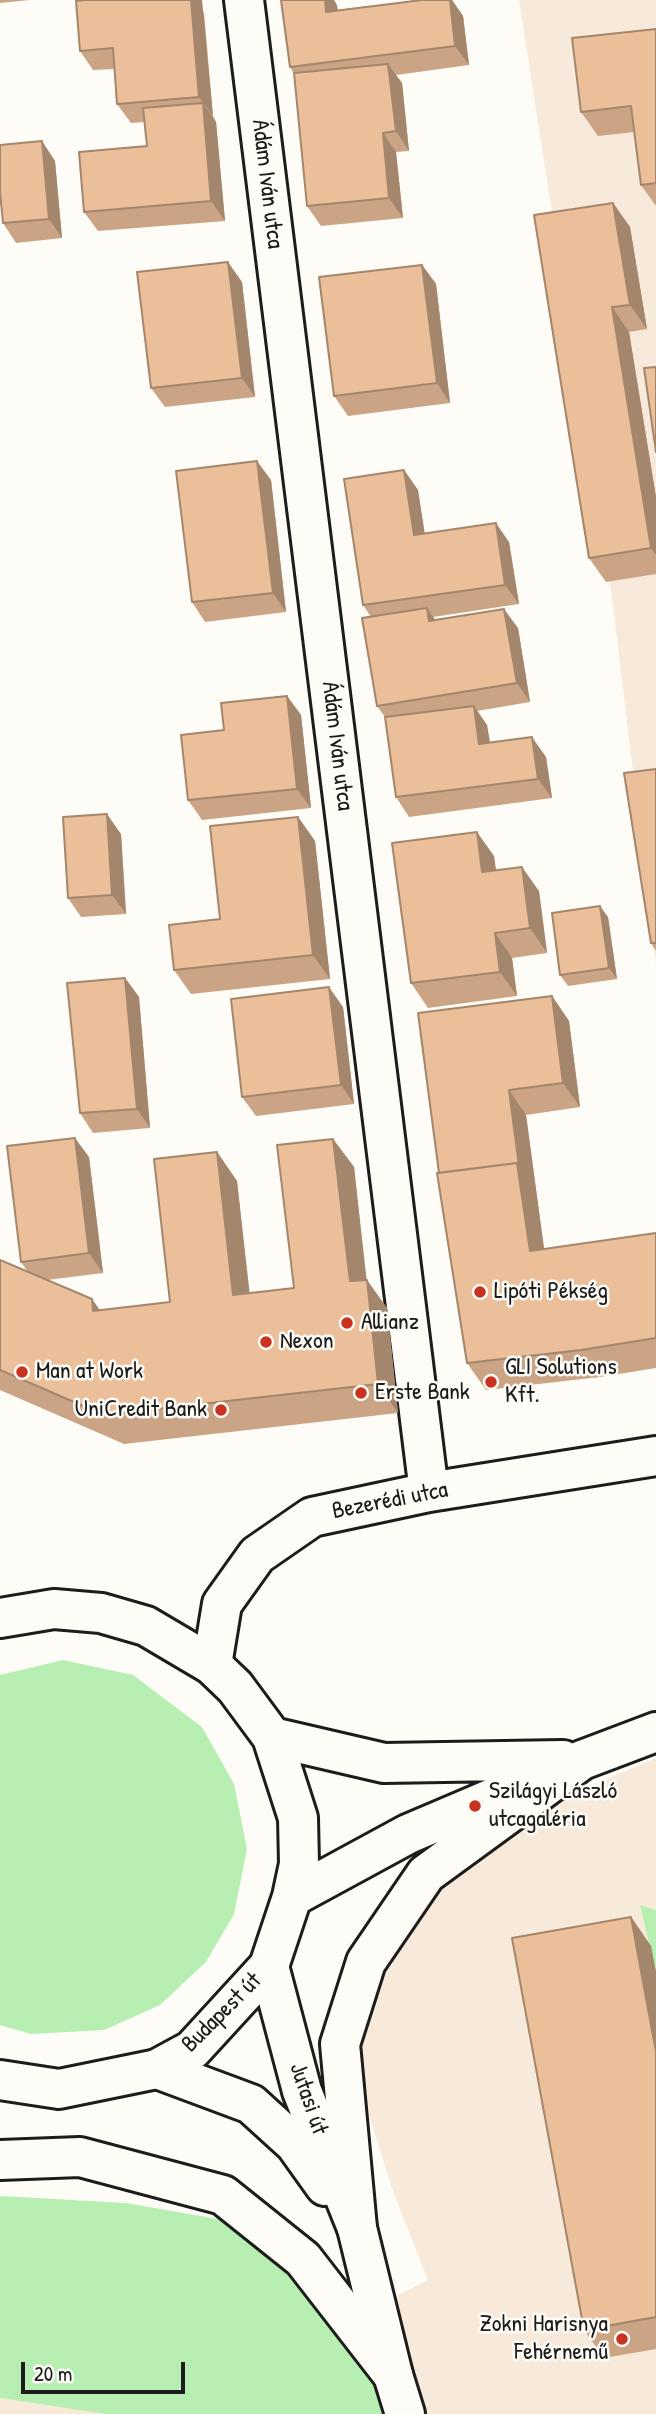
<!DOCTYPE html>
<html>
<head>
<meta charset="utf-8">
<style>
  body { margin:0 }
  #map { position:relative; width:656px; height:2414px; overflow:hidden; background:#fdfcf7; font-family:"Patrick Hand",sans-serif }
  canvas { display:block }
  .scale { position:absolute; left:21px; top:2362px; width:164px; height:32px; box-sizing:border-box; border:4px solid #1c1c1c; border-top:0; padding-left:9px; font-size:21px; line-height:24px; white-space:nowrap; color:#1c1c1c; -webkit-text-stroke:5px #fdfcf7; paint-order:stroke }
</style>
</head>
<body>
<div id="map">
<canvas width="656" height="2414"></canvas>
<div class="scale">20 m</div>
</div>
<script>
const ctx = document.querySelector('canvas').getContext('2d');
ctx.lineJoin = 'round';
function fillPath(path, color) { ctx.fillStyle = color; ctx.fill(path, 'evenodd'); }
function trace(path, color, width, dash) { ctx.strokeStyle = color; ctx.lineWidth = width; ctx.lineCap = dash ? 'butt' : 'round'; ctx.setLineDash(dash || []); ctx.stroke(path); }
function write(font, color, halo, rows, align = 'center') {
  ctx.font = font + ' "Patrick Hand",sans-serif'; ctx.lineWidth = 5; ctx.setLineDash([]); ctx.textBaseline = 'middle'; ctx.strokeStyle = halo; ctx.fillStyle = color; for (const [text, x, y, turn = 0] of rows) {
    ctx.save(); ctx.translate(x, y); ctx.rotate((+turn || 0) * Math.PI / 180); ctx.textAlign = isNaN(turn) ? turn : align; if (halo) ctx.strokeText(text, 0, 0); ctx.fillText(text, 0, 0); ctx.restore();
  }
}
fillPath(new Path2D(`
  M519,0H656V964L612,597Z
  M656,1758V2414H0V2230L274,2356L428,2280L393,2191L349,2052L371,1971L429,1883L477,1844L600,1782Z`), '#f8eadb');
fillPath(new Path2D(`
  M63,1660L133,1675L202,1727L234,1784L247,1849L234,1914L206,1962L160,2005L104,2030L31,2034L0,2025V1675Z
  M640,1905L656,1910V1972Z
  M0,2196L126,2203L264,2227L398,2414H106L0,2398Z`), '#b7efb2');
const minor = new Path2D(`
  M244,0L429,1492
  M212,1665L222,1604L257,1555L312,1517L429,1492L656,1456
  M269,1966L302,2091L357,2228L393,2375L405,2414
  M157,2069L251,2104L295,2144L325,2186`);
const major = new Path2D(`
  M0,1618L54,1609L101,1613L146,1626L212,1665L235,1687L272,1737L298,1818L299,1864L292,1897L269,1966L192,2050L157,2069L59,2089L0,2080
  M272,1737L384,1763L563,1760
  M292,1897L408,1834L582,1760L656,1732
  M0,2160L80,2157L223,2195L303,2259L393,2375
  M357,2228L340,2044L366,1962L426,1874L582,1760`);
trace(minor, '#1c1c1c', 44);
trace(major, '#1c1c1c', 44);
trace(minor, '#fdfcf7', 38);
trace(major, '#fdfcf7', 38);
fillPath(new Path2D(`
  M0,0H30L0,3Z
  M422,0H452L463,16L469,65L396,75L402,83L409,151L396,152L403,218L321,226L307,206L294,74L290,67L337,5L338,11Z
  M204,12L213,116L216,122L225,221L98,231L84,212L147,146L145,122L131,123L117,104L115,69L93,70L80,51Z
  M656,29V206L641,185L635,132L598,136L581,112Z
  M55,161L62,238L16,243L3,223Z
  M613,203L630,227L647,329L629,332L656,497V574L606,582L589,558Z
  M422,265L436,284L450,403L348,416L334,396Z
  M242,282L255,397L165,407L151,388Z
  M404,470L418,490L424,533L509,542L519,604L433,617L435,620L518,628L530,702L477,711L487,725L490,742L546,757L552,798L409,817L396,797L385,717L377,706L371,617L363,605Z
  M271,480L286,612L205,622L192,602Z
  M287,696L301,715L311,808L202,820L188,800L224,730Z
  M656,769V951L651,943Z
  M298,817L315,841L330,979L191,994L174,970L220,919Z
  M121,834L126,914L81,917L68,898Z
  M494,856L496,870L539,891L547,953L512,958L517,996L428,1008L411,983Z
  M608,917L617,979L568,986L560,975Z
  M125,978L139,997L150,1128L93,1133L80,1113Z
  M552,996L569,1021L580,1107L526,1115L544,1249L656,1233V1368L600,1377L486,1390L467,1363L438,1173Z
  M343,1007L354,1104L256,1116L242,1097Z
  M333,1139L354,1167L366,1280L387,1308L398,1413L124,1444L0,1390V1260L28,1272L21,1262L89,1157L103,1273L47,1280L100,1310L170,1302L217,1152L237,1181L249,1293L294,1288Z
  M631,1917L651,1946L656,1972V2349L604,2358L584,2330Z`), '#caa484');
fillPath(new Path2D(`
  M191,0H202L213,116L199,97Z
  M325,0H334L337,5L340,32L326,12Z
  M450,0H452L463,16L469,65L455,46Z
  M388,64L402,83L409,151L396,131Z
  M203,103L216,122L225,221L211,201Z
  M383,133L396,152L403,218L389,198Z
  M42,141L55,161L62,238L49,219Z
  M613,203L630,227L647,329L630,305Z
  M228,262L242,282L255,397L242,378Z
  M422,265L436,284L450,403L437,383Z
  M612,307L629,332L656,497V555L651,548Z
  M257,461L271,480L286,612L273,593Z
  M404,470L418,490L428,554L414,535Z
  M496,523L509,542L519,604L505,585Z
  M427,608L440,627L429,621Z
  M504,609L518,628L530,702L517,683Z
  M287,696L301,715L311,808L297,789Z
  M474,706L487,725L493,763L479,744Z
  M532,737L546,757L552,798L538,779Z
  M107,814L121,834L126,914L112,895Z
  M298,817L315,841L330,979L313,955Z
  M477,832L494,856L499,897L482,872Z
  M522,867L539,891L547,953L530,928Z
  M600,906L608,917L617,979L609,968Z
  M495,933L512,958L517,996L500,972Z
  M125,978L139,997L150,1128L137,1109Z
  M329,987L343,1007L354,1104L341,1085Z
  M552,996L569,1021L580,1107L563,1083Z
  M509,1090L526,1115L548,1278L530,1251L517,1163Z
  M75,1138L89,1157L103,1273L89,1253Z
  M333,1139L354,1167L370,1310L350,1281Z
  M217,1152L237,1181L253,1323L233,1295Z
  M367,1280L387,1308L398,1413L378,1384Z
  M92,1299L112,1327L93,1311Z
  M631,1917L651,1946L656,1972V2052Z`), '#a4866c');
const building = new Path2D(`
  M84,0H191L199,97L117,104L113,48L80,51L76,1Z
  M281,0H325L326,12L422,0H450L455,46L290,67Z
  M656,29V183L641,185L631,106L581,112L572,38Z
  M388,64L396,131L383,133L389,198L307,206L294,73Z
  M203,103L211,201L84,212L79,152L147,146L143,108Z
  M42,141L49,219L3,223L0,192V145Z
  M613,203L630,305L612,307L651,548L589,558L534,215Z
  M228,262L242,378L151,388L137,272Z
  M422,265L437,383L334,396L319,277Z
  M656,367V452L644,368Z
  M257,461L273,593L192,602L176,471Z
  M404,470L414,535L496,523L505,585L363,605L344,479Z
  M427,608L429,621L504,609L517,683L377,706L362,618Z
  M287,696L297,789L188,800L181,735L224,730L221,703Z
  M474,706L479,744L532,737L538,779L396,797L385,717Z
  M656,769V943H651L624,773Z
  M107,814L112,895L68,898L63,817Z
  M298,817L313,955L174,970L169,925L220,919L210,826Z
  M477,832L482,872L522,867L530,928L495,933L500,972L411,983L392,843Z
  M600,906L609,968L560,975L552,913Z
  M125,978L137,1109L80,1113L67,983Z
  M329,987L341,1085L242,1097L231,999Z
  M552,996L563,1083L509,1090L519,1166L517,1163L439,1173L418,1013Z
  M75,1138L89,1253L21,1262L7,1146Z
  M333,1139L350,1281L367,1280L378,1384L104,1415L0,1370V1260L92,1299L93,1311L170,1302L154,1159L217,1152L233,1295L294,1288L277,1145Z
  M517,1163L530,1251L656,1233V1338L581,1350L467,1363L437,1173Z
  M631,1917L656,2052V2317L584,2330L512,1938Z`);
fillPath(building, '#ebbf9a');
trace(building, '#a4866c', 2);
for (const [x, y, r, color] of [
  [480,1292,7,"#c8321e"],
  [347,1323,7,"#c8321e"],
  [266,1342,7,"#c8321e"],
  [22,1372,7,"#c8321e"],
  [491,1382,7,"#c8321e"],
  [361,1393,7,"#c8321e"],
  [221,1410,7,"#c8321e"],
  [475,1806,7,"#c8321e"],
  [622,2339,7,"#c8321e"]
]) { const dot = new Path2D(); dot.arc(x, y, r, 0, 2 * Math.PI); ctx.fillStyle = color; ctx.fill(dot); trace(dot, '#fdfcf7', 2.5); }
write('24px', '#1c1c1c', '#fdfcf7', [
  ["Ádám Iván utca",267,184,83],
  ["Ádám Iván utca",337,746,83],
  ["Bezerédi utca",390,1501,-11],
  ["Budapest út",222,2013,-45],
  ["Jutasi út",308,2099,71]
]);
write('24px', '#1c1c1c', '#fdfcf7', [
  ["Lipóti Pékség",494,1292],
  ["Allianz",361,1323],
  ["Nexon",280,1342],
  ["GLI Solutions",505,1368],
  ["Kft.",505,1396],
  ["Man at Work",36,1372],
  ["Erste Bank",375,1393],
  ["UniCredit Bank",207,1410,"right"],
  ["Szilágyi László",489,1792],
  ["utcagaléria",489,1820],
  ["Zokni Harisnya",608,2325,"right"],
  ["Fehérnemű",608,2353,"right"]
], 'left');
</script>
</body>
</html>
